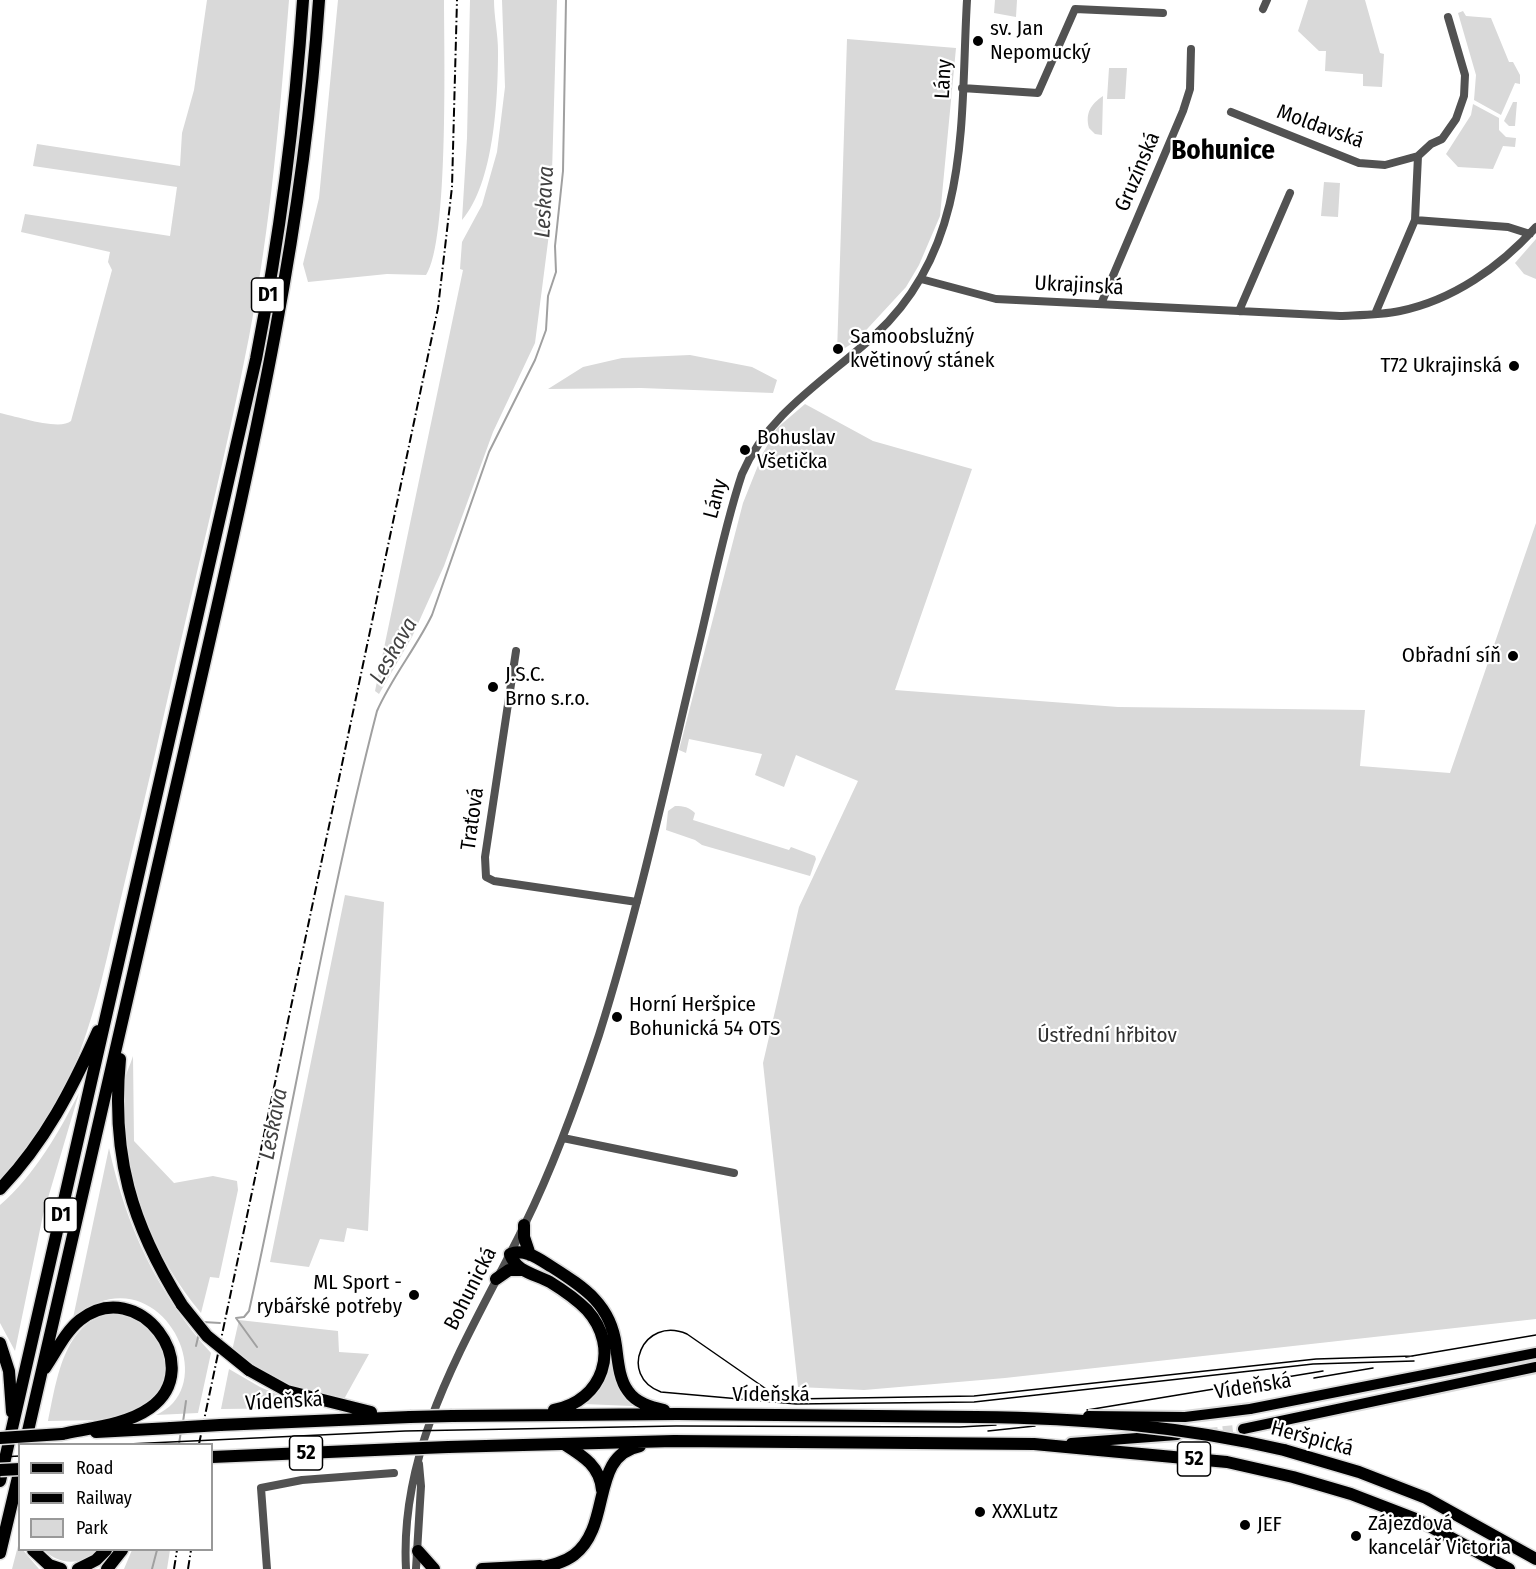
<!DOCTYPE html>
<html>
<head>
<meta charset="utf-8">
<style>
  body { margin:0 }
  #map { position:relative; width:1536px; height:1569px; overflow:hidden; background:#fff; font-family:"Fira Sans Condensed",sans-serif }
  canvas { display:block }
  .legend { position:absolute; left:18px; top:1443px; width:195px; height:108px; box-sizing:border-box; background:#fff; border:2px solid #999; margin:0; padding:8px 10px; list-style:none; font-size:18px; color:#000 }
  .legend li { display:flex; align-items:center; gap:12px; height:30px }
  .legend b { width:30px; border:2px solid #999 }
</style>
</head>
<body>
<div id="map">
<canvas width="1536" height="1569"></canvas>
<ul class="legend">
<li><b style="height:8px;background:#000"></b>Road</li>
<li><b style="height:8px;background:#000"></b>Railway</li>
<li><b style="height:16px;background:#d9d9d9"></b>Park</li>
</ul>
</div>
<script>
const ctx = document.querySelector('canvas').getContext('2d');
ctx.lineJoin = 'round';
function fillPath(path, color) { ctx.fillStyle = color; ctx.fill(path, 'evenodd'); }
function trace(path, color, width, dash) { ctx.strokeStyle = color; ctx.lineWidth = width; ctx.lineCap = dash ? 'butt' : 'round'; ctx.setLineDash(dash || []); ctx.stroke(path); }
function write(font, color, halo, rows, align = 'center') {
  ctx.font = font + ' "Fira Sans Condensed",sans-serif'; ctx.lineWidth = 4.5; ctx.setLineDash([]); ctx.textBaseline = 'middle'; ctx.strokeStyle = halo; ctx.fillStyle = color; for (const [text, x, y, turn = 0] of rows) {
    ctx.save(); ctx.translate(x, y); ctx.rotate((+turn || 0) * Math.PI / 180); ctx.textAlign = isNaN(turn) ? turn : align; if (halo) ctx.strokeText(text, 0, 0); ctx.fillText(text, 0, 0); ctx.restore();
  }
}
fillPath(new Path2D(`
  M207,0H289C280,113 271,225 249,337C225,461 193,585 165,710C151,774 135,838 120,902C95,1008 80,1098 0,1180V413C15,416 60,431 71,421L112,270L108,262L110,252L21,232L25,214L170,236L177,187L33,166L37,144L180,166L182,133L194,90Z
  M338,0H444C444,49 449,242 426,275L387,274L308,282L303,264L319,198Z
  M470,0H494C494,17 498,34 498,51C498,99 494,183 462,220L467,138Z
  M502,0H557L552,173L548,202L549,234L535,343L493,432L444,566L412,637L379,694L375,691L463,270L460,269L462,242L482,205L497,152L505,87Z
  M995,0H1017L1016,17L994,13Z
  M1308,0H1365L1380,53L1384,54L1382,87L1363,86V74L1325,71L1326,51H1319L1298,31Z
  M1463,11L1466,16L1491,18L1509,62H1513L1520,75V84L1515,83L1501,115L1474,100L1476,75L1458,13Z
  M847,39L956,48L940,216L919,265L906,287L856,341L837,353Z
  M1109,68H1127L1125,99H1107Z
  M1103,96L1102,135L1095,134L1089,128C1085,113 1091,104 1103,96Z
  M1513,102H1517L1515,126H1509L1504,121Z
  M1473,104L1499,118V130L1506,137L1516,138L1515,147L1503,146L1493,169L1458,167L1446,154L1471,115Z
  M1324,182L1340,183L1338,217L1321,216Z
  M1536,239V279L1524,274L1515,263Z
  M690,355L752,367L777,380L773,393L641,388L548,389L583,367L622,358Z
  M805,404L873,441L972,469L895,690L1118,707L1365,710L1360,766L1450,773L1536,523V1319L1005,1378L864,1390L798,1387L763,1063L799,907L858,781L796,755L784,787L755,775L762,754L689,739L686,753L679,750L743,503L763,453L777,428Z
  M675,806C684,806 689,807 695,813L693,820L789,850L791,847L815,856L816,859L810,876L702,845L695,840L666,830L668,811Z
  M345,895L384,902L368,1231L347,1228L344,1242L320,1239L309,1267L270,1262Z
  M133,1056L134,1141L174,1183L213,1176L237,1181L238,1190L219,1278L210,1277L201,1313C155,1258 128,1191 125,1119C124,1109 123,1097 123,1087C124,1077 130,1066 133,1056Z
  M79,1093L43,1215L15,1351L0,1323V1205C34,1176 59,1132 79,1093Z
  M109,1148C126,1226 157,1293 211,1353L198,1413L156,1415C227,1384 156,1248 73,1318Z
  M583,1299H589L603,1319L634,1404L632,1406L584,1404L607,1363Z
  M118,1313L145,1320L167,1360L164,1387L139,1411L103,1420L48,1421C57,1379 64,1316 118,1313Z
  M239,1320L338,1331L339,1352L369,1354L343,1401L271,1381L232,1351Z
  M229,1369L260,1387L309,1408L221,1409Z
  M19,1542L20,1550H23L39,1569H12Z
  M44,1550H101C83,1564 61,1567 44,1550Z
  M132,1550H170L167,1569H124Z`), '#d9d9d9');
trace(new Path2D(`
  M203,1322L220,1323
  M196,1346L199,1333
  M257,1347L236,1318L244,1317L249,1311C293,1112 326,909 377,711C392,677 416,648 432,615L489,452L535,360L546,330L548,296L556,272L555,246L563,171L566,0
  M183,1422L186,1401
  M179,1444L181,1431
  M152,1569L157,1550`), '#a0a0a0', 2);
trace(new Path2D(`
  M1208,1433L1243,1429`), '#d9d9d9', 10, [10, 5]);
const major = new Path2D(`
  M1250,1409L1536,1353
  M1243,1429L1536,1367
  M1071,1443L1177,1435`);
const highway = new Path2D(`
  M120,1059C111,1155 131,1224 182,1305
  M0,1189C45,1142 72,1089 98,1031
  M524,1225V1237L530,1255
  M496,1279L509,1270H523
  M0,1343L9,1371L12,1412
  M45,1368C56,1352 65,1332 80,1320C138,1274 208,1367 150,1408C126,1425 90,1428 62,1434
  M249,1370L287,1391L371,1412
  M554,1410C603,1401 621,1348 587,1310C576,1299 563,1290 550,1282C535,1274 516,1272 510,1254C525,1248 539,1259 552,1267C585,1288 611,1305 616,1346C618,1361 619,1379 628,1391C636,1403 651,1407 664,1410
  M452,1416L677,1414L976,1417
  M220,1425L410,1417
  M96,1432L171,1428
  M25,1444C82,1196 139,948 196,700C249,467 303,240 319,0
  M564,1444C583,1456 600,1466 602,1490
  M448,1447L674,1441L1034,1444L1227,1462L1293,1477L1351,1494L1416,1519L1509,1569
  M1284,1450L1359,1472L1426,1498L1536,1559
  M212,1457L398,1449
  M0,1481L256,359C279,241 295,121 303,0
  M33,1550L49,1565L61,1569
  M418,1551L434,1569
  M0,1553L20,1469
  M78,1569L96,1560L106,1550
  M107,1569L122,1550
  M482,1569L540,1566
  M534,1569C547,1566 562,1564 574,1555C613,1525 589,1456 640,1446`);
trace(major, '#dbdbdb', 14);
trace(highway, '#dbdbdb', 15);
trace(new Path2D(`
  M1263,9L1267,0
  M962,88L1038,93L1075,9L1163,13
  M1231,112L1359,163L1385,165L1418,156L1431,144L1442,139L1456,119L1464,96L1465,75L1448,17
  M1415,220L1418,156
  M921,279L996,299L1340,316C1360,315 1381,315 1400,311C1453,300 1500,267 1536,227
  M1101,304L1183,111L1190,89L1191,49
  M1239,311L1290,193
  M1375,314L1415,220L1508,227L1530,234
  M516,651L485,857L486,877L494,881L637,902
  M563,1138L734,1173
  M267,1569L261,1488L302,1480L394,1473
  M406,1569C399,1441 471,1334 525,1224C555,1163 578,1099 599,1035C639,908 667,778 698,648C712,591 723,531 742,474C768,413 827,379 875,335C972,246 960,120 967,0
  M416,1569L421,1486L419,1464`), '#525252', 8);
trace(major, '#000', 10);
trace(highway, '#000', 12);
trace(new Path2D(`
  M1413,1356L1316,1359L974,1396L792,1399L772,1393L687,1334C643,1315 617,1376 661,1392L796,1404L974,1402L1313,1364L1414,1361
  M1406,1357L1536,1335
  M1314,1378L1373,1368
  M1087,1410L1323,1371
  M988,1431L1035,1426
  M128,1444L405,1431L676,1426L960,1427L996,1425
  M0,1457L20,1456`), '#000', 1.5);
trace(new Path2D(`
  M199,1444L438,308L452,187L457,0
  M174,1569L177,1550
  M188,1569L191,1550`), '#000', 2, [9, 3, 1.5, 3]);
const majorBridge = new Path2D(`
  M1088,1416L1185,1417L1250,1409`);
const highwayBridge = new Path2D(`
  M182,1305L207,1336L249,1370
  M410,1417L452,1416
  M976,1417C1081,1418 1182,1426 1284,1450
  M171,1428L220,1425
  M0,1438L62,1434
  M398,1449L448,1447
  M0,1470L20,1469`);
trace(majorBridge, '#dbdbdb', 14, []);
trace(highwayBridge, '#dbdbdb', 15, []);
trace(majorBridge, '#000', 10);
trace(highwayBridge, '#000', 12);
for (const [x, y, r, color] of [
  [978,41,6,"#000"],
  [838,349,6,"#000"],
  [1514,366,6,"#000"],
  [745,450,6,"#000"],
  [1513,656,6,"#000"],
  [493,687,6,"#000"],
  [617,1017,6,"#000"],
  [414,1295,6,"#000"],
  [980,1512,6,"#000"],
  [1245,1525,6,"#000"],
  [1356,1536,6,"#000"]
]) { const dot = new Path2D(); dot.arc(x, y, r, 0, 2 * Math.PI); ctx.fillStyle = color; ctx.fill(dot); trace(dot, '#fff', 2); }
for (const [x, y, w] of [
  [268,295,33],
  [61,1215,33],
  [306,1453,33],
  [1194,1459,33]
]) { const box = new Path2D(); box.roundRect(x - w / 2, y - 17, w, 34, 4.5); ctx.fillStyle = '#fff'; ctx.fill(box); trace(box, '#000', 1.5); }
write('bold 20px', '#000', null, [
  ["D1",268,295],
  ["D1",61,1215],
  ["52",306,1453],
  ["52",1194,1459]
]);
write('21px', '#000', '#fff', [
  ["sv. Jan",990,29],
  ["Nepomucký",990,53],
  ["Samoobslužný",850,337],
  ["květinový stánek",850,361],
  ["T72 Ukrajinská",1502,366,"right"],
  ["Bohuslav",757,438],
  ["Všetička",757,462],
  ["Obřadní síň",1501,656,"right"],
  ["J.S.C.",505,675],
  ["Brno s.r.o.",505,699],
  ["Horní Heršpice",629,1005],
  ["Bohunická 54 OTS",629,1029],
  ["ML Sport -",402,1283,"right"],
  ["rybářské potřeby",402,1307,"right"],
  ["XXXLutz",992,1512],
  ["Zájezdová",1368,1524],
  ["kancelář Victoria",1368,1548],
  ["JEF",1257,1525]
], 'left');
write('21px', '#000', '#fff', [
  ["Lány",944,79,-87],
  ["Moldavská",1320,127,20],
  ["Gruzínská",1138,172,-67],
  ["Ukrajinská",1079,286,3],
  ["Lány",716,499,-75],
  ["Traťová",473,819,-82],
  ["Bohunická",471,1289,-63],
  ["Vídeňská",1253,1387,-9],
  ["Vídeňská",771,1395],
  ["Vídeňská",284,1402,-3],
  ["Heršpická",1312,1439,15]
]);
write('21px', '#303030', '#fff', [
  ["Ústřední hřbitov",1107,1036]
]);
write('italic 22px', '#414141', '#fff', [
  ["Leskava",545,202,-87],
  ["Leskava",394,651,-60],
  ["Leskava",274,1124,-79]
]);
write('bold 27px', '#000', '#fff', [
  ["Bohunice",1223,151]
]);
</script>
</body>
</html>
